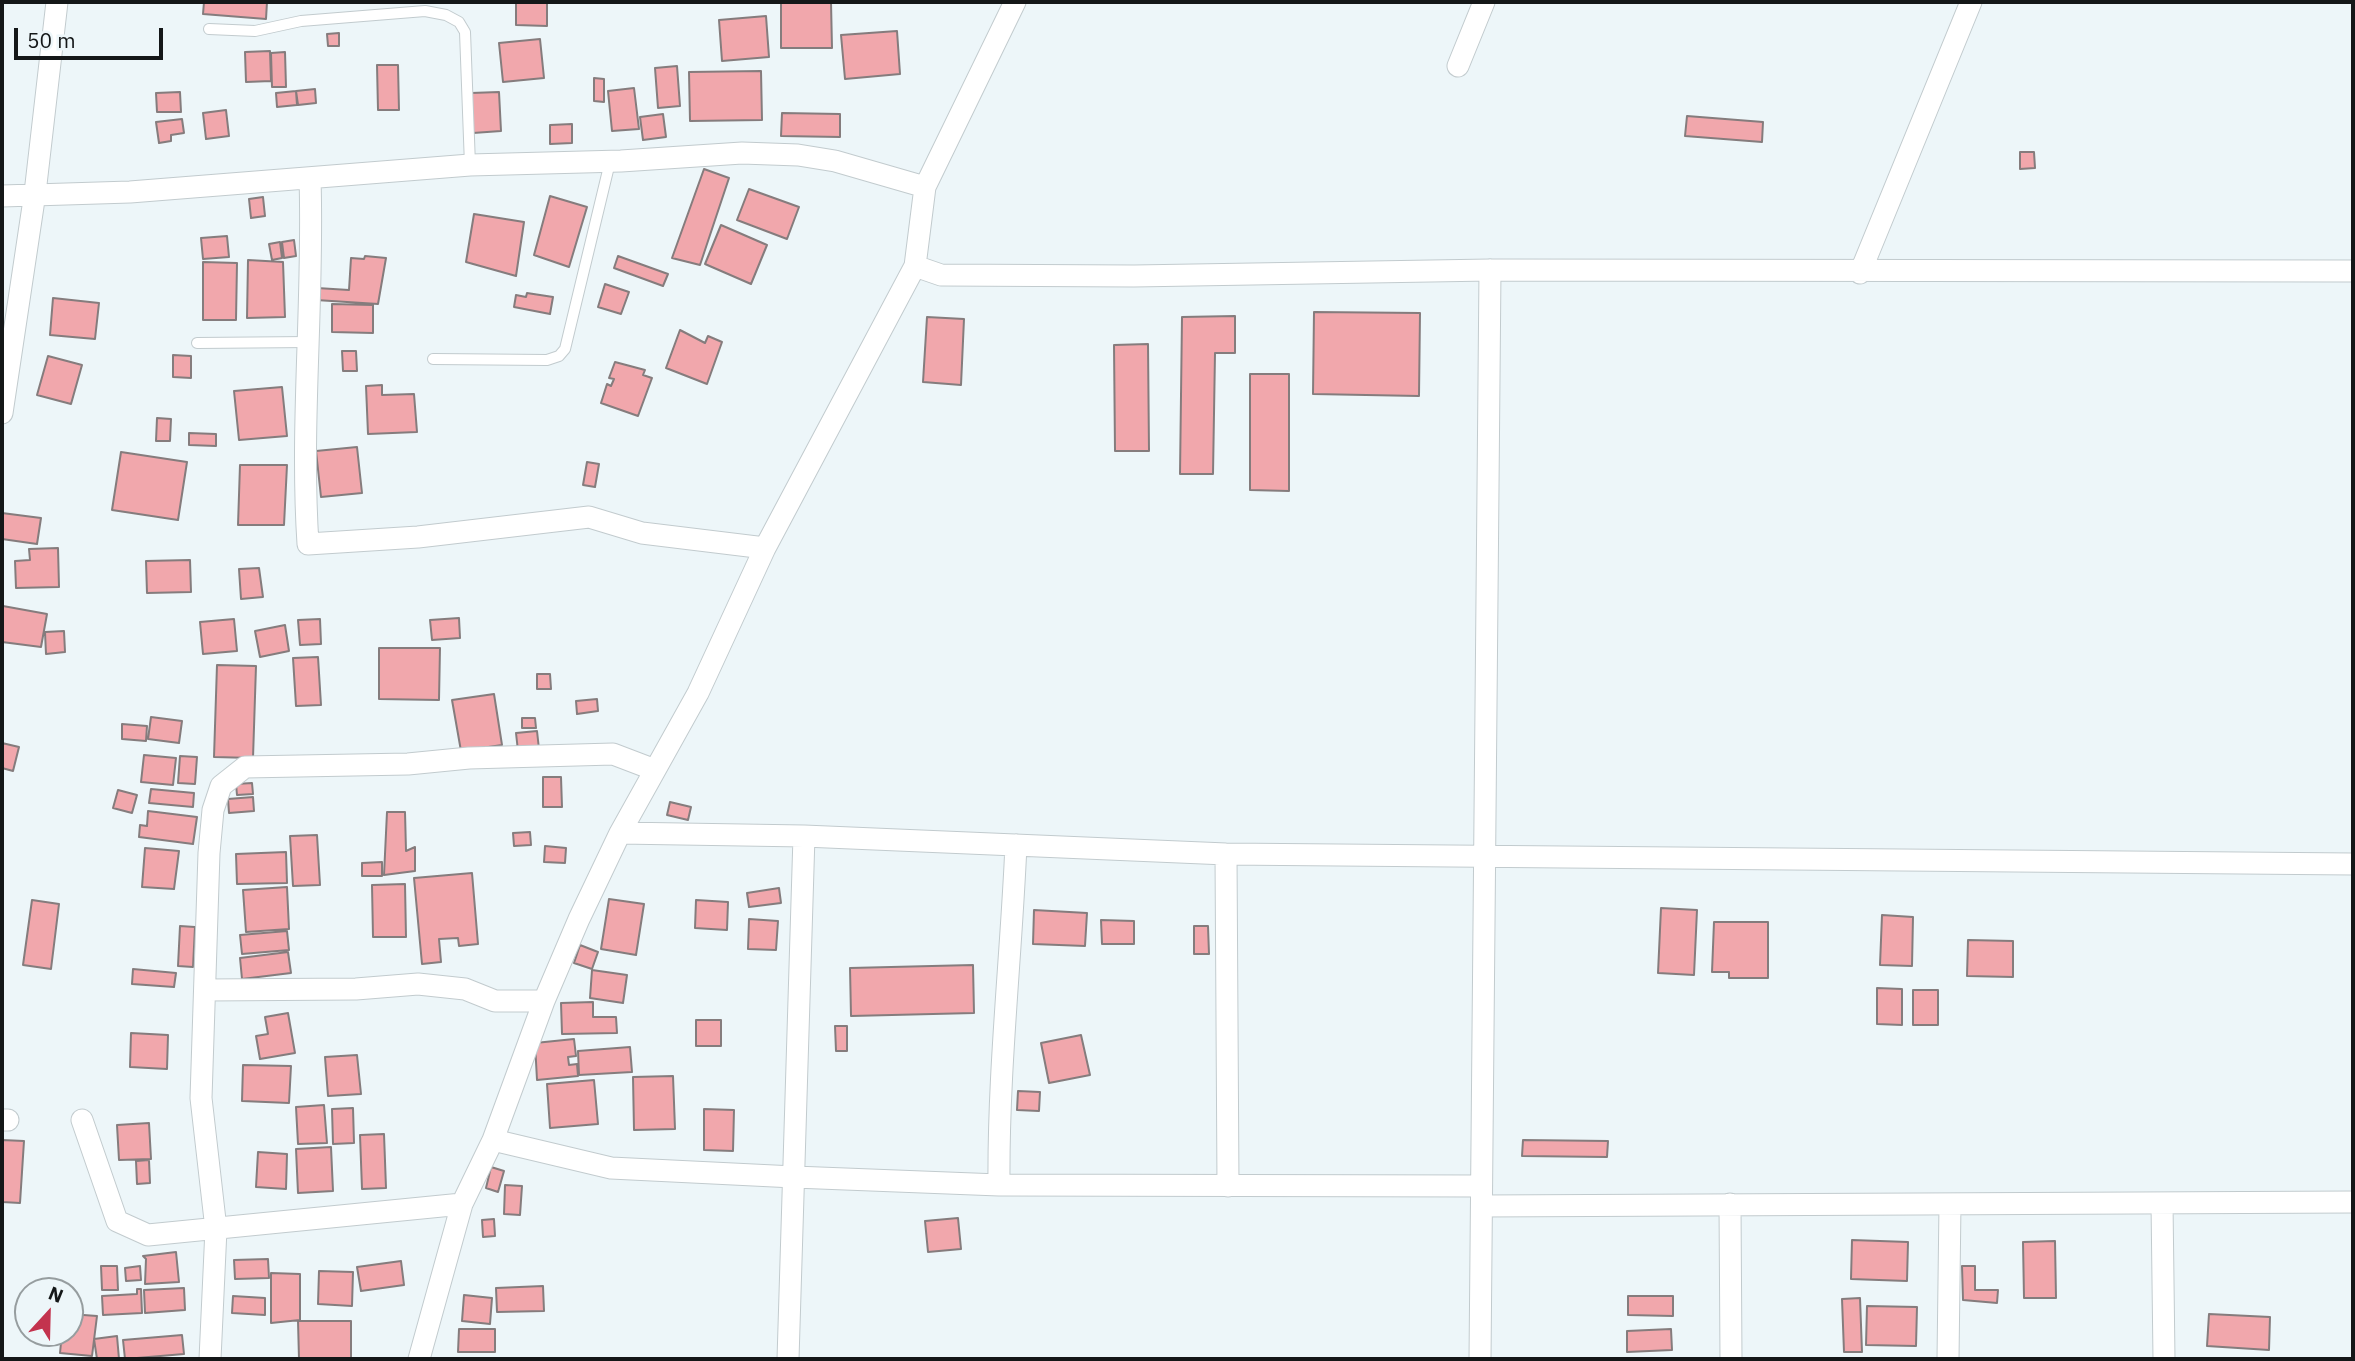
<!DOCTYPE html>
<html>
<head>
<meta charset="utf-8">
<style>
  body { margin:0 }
  #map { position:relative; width:2355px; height:1361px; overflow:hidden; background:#edf6f9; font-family:"IBM Plex Sans",sans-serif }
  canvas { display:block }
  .frame { position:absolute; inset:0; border:4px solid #141718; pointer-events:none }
  .north { position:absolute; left:14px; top:1277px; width:70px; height:70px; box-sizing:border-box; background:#edf6f9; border:2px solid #969d9f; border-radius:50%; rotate:22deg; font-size:19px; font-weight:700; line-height:28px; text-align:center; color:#141718 }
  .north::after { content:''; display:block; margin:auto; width:24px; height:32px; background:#c3334e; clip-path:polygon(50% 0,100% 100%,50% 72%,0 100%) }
  .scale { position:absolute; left:14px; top:28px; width:149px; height:32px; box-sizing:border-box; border:4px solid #141718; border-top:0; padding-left:9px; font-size:21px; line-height:24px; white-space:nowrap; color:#141718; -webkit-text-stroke:5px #edf6f9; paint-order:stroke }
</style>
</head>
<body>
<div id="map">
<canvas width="2355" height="1361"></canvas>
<div class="frame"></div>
<div class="north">N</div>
<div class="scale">50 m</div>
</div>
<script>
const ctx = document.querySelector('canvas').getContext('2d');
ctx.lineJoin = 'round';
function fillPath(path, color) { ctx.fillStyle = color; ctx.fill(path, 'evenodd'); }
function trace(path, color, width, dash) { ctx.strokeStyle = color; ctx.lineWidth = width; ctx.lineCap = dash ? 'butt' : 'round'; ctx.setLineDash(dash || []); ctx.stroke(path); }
const building = new Path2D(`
  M204,2H267L266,19L203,14Z
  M516,2H547V26L516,25Z
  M781,2H831L832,48H781Z
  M766,16L769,57L722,61L719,20Z
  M897,31L900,74L845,79L841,35Z
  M339,33V46H328L327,34Z
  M540,39L544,78L503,82L499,43Z
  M270,51L271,81L246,82L245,52Z
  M285,52L286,87H272L271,53Z
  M377,65H398L399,110H378Z
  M677,66L680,106L658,108L655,68Z
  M761,71L762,120L690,121L689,72Z
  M594,78L604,79V102L594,101Z
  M634,88L639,129L612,131L608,91Z
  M315,89L316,103L298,105L296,91Z
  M296,91L297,105L277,107L276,93Z
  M180,92L181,112H157L156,93Z
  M499,92L501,131L473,133L471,93Z
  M226,110L229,136L206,139L203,113Z
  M782,113L840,114V137L781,136Z
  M663,114L666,137L643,140L640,117Z
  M1687,116L1763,122L1762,142L1685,136Z
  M182,119L184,133L171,135V141L159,143L156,122Z
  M572,124V143L550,144V125Z
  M2020,152H2034L2035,168L2020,169Z
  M704,169L729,178L700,265L672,258Z
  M749,189L799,207L787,239L737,220Z
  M550,196L587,207L569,267L534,255Z
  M263,197L265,216L251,218L249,199Z
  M474,214L524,222L516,276L466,262Z
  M721,225L767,245L751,284L705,264Z
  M227,236L229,257L203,259L201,238Z
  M294,240L296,256L284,258L282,242Z
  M280,242L282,258L272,260L269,244Z
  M365,256L386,258L378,304L316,300L317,288L349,290L351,258L364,259Z
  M618,256L668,274L663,286L614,268Z
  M248,260L283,262L285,317L247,318Z
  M203,262L237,263L236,320H203Z
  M605,284L629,292L621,314L598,307Z
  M527,293L553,297L550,314L514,307L516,295L526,297Z
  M53,298L99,303L95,339L50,335Z
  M332,304L373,305V333L332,332Z
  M1314,312L1420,313L1419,396L1313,394Z
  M1235,316V353H1215L1213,474H1180L1182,317Z
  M927,317L964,319L961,385L923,382Z
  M680,330L705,343L708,336L722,342L707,384L666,368Z
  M1148,344L1149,451H1115L1114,345Z
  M342,351H356L357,371H343Z
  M173,355L191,356V378L173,377Z
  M48,356L82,365L71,404L37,395Z
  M615,362L645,370L643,375L652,378L638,416L601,403L607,384L611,386L614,379L609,378Z
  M1250,374H1289V491L1250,490Z
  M382,385V395L414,394L417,432L368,434L366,386Z
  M282,387L287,436L239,440L234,391Z
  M157,418L171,419L170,441H156Z
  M189,433L216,434V446L189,445Z
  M357,447L362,493L321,497L316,451Z
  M121,452L187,462L178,520L112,510Z
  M587,462L599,464L595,487L583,485Z
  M240,465H287L284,525H238Z
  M2,513L41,518L37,544L2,539Z
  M58,548L59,587L16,588L15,561L30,560L29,549Z
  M190,560L191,592L147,593L146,561Z
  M259,568L263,597L241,599L239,569Z
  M3,606L47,614L41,647L2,642Z
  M459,618L460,638L432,640L430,620Z
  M234,619L237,651L203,654L200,622Z
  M320,619L321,644L300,645L298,620Z
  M285,625L289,651L260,657L255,631Z
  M64,631L65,652L46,654L45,632Z
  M379,648H440L439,700L379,699Z
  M318,657L321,705L296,706L293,658Z
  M217,665L256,666L253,758L214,757Z
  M537,674H550L551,689H537Z
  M494,694L502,745L461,751L452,700Z
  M597,699L598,711L577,714L576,701Z
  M151,717L182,721L179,743L148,739Z
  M522,718H535L536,728H522Z
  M122,724L147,726L146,741L122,739Z
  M537,731L539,749L518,751L516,733Z
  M2,743L19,747L13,771L2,768Z
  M144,755L176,758L173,785L141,782Z
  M180,756L197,757L195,784L178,783Z
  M543,777H561L562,807H543Z
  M252,783L253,794L237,795L236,784Z
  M151,789L194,793L193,807L149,803Z
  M118,790L137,795L132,813L113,808Z
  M253,797L254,811L229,813L228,799Z
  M670,802L691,807L688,820L667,815Z
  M148,811L197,817L193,844L139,837L140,825L147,826Z
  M387,812H405L406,851L415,847V871L384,875Z
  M530,832L531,845L514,846L513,833Z
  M317,835L320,885L293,886L290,836Z
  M545,846L566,848L565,863L544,862Z
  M145,848L179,851L174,889L142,887Z
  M286,852L287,883L237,884L236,854Z
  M382,862V876H362V863Z
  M472,873L478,944L459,946L458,938L439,939L441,962L422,964L414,878Z
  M405,884L406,937H373L372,885Z
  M287,887L289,929L246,932L243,890Z
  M779,888L781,903L749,907L747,893Z
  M609,899L644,904L636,955L601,949Z
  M32,900L59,904L51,969L23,965Z
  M696,900L728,902L727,930L695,928Z
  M1661,908L1697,910L1694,975L1658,973Z
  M1034,910L1087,913L1085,946L1033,944Z
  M1882,915L1913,917L1912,966L1880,965Z
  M749,919L778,921L776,950L748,949Z
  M1101,920L1134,921V944H1102Z
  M1714,922H1768V978H1729V972H1712Z
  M180,926L195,927L193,967L178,966Z
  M1194,926H1208L1209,954H1194Z
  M287,931L289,950L242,954L240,935Z
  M1968,940L2013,941V977L1967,976Z
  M580,945L598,952L592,969L574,963Z
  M288,952L291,973L242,979L240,958Z
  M973,965L974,1013L851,1016L850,968Z
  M133,969L176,973L174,987L132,984Z
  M592,970L627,975L623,1003L590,998Z
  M1877,988L1902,989V1025L1877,1024Z
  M1913,990H1938V1025H1913Z
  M593,1002V1017H616L617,1033L562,1034L561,1003Z
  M288,1013L295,1053L260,1059L256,1036L268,1034L265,1017Z
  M696,1020H721V1046H696Z
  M835,1026H847V1051H836Z
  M131,1033L168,1035L167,1069L130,1067Z
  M1081,1035L1090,1075L1049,1083L1041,1043Z
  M574,1039L576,1056L568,1057L569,1065L577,1064L578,1076L537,1080L535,1043Z
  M630,1047L632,1072L579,1075L578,1051Z
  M357,1055L361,1094L328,1096L325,1057Z
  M243,1065L291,1066L289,1103L242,1101Z
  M673,1076L675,1129L634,1130L633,1077Z
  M594,1080L598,1124L550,1128L547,1084Z
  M1018,1091L1040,1092L1039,1111L1017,1110Z
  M324,1105L327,1143L298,1144L296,1107Z
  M353,1108L354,1143L333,1144L332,1109Z
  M704,1109L734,1110L733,1151L704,1150Z
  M149,1123L151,1159L119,1160L117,1125Z
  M384,1134L386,1188L362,1189L360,1135Z
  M2,1140L24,1141L20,1203L2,1202Z
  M1523,1140L1608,1141L1607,1157L1522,1156Z
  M331,1147L333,1191L298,1193L296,1149Z
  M258,1152L287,1154L286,1189L256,1187Z
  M149,1160L150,1183L137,1184L136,1161Z
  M491,1167L504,1171L498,1192L486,1188Z
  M505,1185L522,1186L520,1215L504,1214Z
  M958,1218L961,1249L928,1252L925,1221Z
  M494,1219L495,1236L483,1237L482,1220Z
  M1852,1240L1908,1242L1907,1281L1851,1279Z
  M2055,1241L2056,1298H2024L2023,1242Z
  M176,1252L179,1282L145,1284L146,1259L143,1256Z
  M268,1259L269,1278L235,1279L234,1260Z
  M401,1261L404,1285L361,1291L357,1267Z
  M101,1266H117L118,1290H102Z
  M140,1266L141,1280L126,1281L125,1268Z
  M1962,1266H1975V1290H1998L1997,1303L1963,1300Z
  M319,1271L353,1272L352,1306L318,1304Z
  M271,1273L300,1274V1320L271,1323Z
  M543,1286L544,1311L497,1312L496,1288Z
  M184,1288L185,1310L145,1313L144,1290Z
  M137,1289H141L142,1313L103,1315L102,1296L137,1294Z
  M464,1295L492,1298L490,1324L462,1321Z
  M233,1296L265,1298V1315L232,1313Z
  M1628,1296H1673V1316L1628,1315Z
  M1860,1298L1862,1352H1844L1842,1299Z
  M1867,1306L1917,1307L1916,1346L1866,1345Z
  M70,1314L97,1316L92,1356L60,1353L62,1333H70Z
  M2209,1314L2270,1317L2269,1350L2207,1346Z
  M298,1321H351V1359H299Z
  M459,1329H495V1352H458Z
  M1671,1329L1672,1350L1627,1352V1331Z
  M182,1335L184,1354L125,1359L123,1340Z
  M117,1336L119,1359H97L94,1339Z`);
fillPath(building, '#f1a7ac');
trace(building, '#857c7d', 2);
const lane = new Path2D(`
  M209,29L255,31L301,21L425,11L446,15L459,22L465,32L470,165
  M197,343L309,342
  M433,359L547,360L559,356L565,349L610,162`);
const street = new Path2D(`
  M1458,66L1484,2
  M310,178C314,300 300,423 308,544L418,537L589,517L642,533L765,548
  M2,196L130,192L470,165L621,161L742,153L798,155L835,161L925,187
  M915,266L941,275L1134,276L1490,270L2353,271
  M1860,273L1971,2
  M2,413L35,193L57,2
  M620,833L804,836L1226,854L2353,864
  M1226,854L1228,1186
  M206,990L356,989L418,984L465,989L495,1001H544
  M2,1120H8
  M82,1120L117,1221L148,1235L462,1204
  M493,1140L611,1168L794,1177L999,1185L1481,1186
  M999,1185C998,1072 1011,959 1016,845
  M2162,1203L2164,1359
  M1730,1204L1731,1359
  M1482,1206L2353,1202
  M210,1359L216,1229L201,1098L209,853L213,810L221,786L245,767L408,764L469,758L613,754L655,770
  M419,1359L462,1204L493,1140L544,1001L579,919L620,833L698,693L765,548L915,266L925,187L1015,2
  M788,1359L804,836
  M1480,1359L1490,270
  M1948,1359L1950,1204`);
trace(lane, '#c2cbce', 12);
trace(street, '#c2cbce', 23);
trace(lane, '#fff', 10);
trace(street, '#fff', 21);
</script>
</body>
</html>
